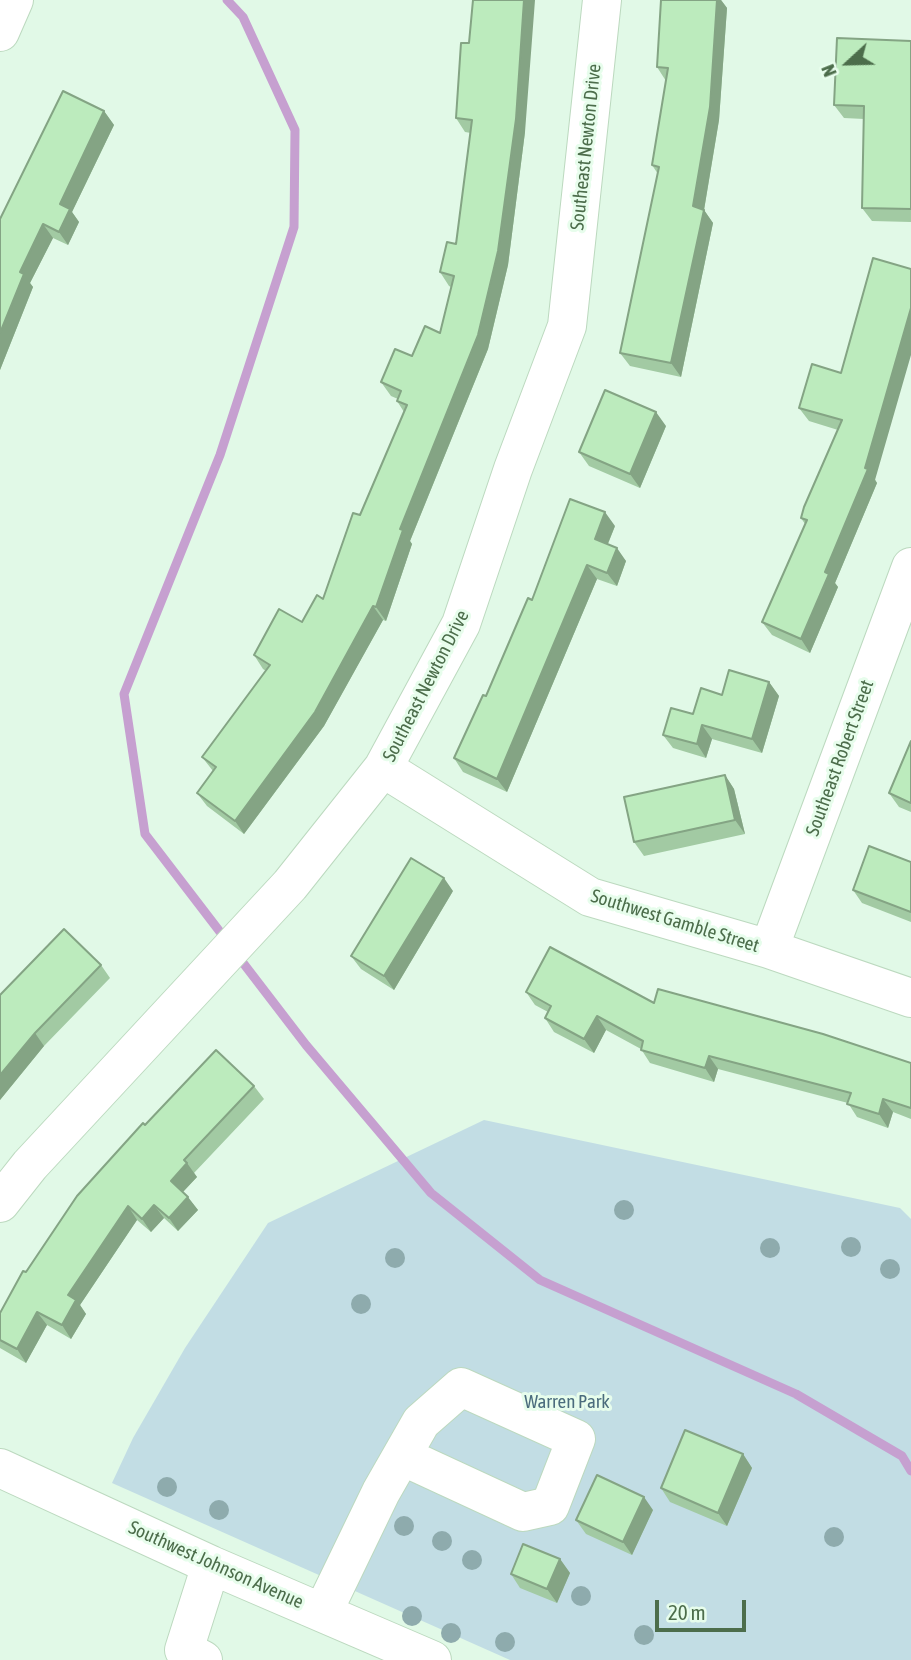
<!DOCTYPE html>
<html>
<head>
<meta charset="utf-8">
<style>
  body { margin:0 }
  #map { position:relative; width:911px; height:1660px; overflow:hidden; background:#e1f9e7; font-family:"Asap Condensed",sans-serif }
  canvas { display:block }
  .north { position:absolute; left:813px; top:28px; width:70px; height:70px; -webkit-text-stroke:5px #e7fdec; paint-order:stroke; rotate:248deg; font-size:19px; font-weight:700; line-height:28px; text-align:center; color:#4c6d4b }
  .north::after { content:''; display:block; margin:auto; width:24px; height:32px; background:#4c6d4b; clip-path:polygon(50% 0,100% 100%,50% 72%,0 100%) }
  .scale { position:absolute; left:655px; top:1600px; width:91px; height:32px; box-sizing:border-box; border:4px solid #4c6d4b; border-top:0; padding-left:9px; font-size:21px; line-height:24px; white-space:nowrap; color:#4c6d4b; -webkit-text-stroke:5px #e7fdec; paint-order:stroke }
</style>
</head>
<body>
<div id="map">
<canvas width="911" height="1660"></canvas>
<div class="north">N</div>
<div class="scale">20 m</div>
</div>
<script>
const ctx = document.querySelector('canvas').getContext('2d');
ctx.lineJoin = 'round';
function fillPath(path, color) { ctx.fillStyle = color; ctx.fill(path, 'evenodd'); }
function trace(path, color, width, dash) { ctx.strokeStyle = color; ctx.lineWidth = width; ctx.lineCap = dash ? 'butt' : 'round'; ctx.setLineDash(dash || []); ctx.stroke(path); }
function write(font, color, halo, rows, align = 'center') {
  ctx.font = font + ' "Asap Condensed",sans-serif'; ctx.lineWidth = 6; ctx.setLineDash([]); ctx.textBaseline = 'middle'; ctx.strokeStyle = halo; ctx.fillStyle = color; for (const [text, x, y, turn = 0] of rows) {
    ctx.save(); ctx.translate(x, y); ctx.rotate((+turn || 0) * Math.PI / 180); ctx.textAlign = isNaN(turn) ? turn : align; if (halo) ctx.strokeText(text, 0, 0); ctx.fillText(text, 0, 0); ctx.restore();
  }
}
fillPath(new Path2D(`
  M484,1120L900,1208L911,1219V1660H510L112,1483L133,1438L185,1348L268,1223Z`), '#c2dde4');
trace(new Path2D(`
  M227,941L145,834L124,694L220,455L294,227L295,130L243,17L227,0
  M237,955L306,1045L431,1193L540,1280L796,1394L902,1456L911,1471`), '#c6a0d0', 9);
const minor = new Path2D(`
  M0,32L14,0
  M383,768L590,897L769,949L911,998
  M769,949L911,567
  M0,1203L30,1165L290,885L383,768L461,624L513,469L567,326L602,0
  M0,1468L211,1565L432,1660
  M323,1612L381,1492L421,1422L461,1387L576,1439L550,1506L523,1512L402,1456
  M203,1660L184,1650L211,1565`);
trace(minor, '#bcd9bf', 40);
trace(minor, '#fff', 38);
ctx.fillStyle = '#8eabad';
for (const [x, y] of [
  [624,1210],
  [851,1247],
  [770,1248],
  [395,1258],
  [890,1269],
  [361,1304],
  [167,1487],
  [219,1510],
  [404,1526],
  [834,1537],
  [442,1541],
  [472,1560],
  [581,1596],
  [412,1616],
  [451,1633],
  [644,1635],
  [505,1642]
]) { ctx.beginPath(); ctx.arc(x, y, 10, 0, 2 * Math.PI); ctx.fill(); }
fillPath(new Path2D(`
  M661,0H721L727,8L719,120L704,210L713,223L681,377L630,366L620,353L658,174L652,165L666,81L657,67Z
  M911,41V222L872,221L862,208L864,119L844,118L834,105Z
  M461,43L525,132L508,265L488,349L410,541L412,544L386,621L383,620L324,726L244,834L207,806L197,793L213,771L202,757L266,671L263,669L254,655L302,622L323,599L404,412L397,401L398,399L391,396L381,382L440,333L451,287L449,286L440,272L456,244L471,133L465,132L456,118Z
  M104,111L114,125L72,212L79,222L68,245L53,238L30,283L33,287L0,370V219Z
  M812,364L877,483L835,583L838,587L810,653L772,635L762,622L805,524L801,518L838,430L809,421L799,408Z
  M666,426L640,488L589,466L579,452Z
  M615,526L608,544L626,561L617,586L597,579L507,792L463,772L454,758L486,696L532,600Z
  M769,682L779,696L762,753L712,739L706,758L673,748L663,735L722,695Z
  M911,741V812L899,807L889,793Z
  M725,775L734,789L745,834L644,856L634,842Z
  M911,862V922L862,903L853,890Z
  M453,891L394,990L361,969L351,956Z
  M101,965L110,978L44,1046L0,1100V995Z
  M526,992L654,1003L911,1063V1119L893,1112L888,1128L857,1117L848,1103L718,1069L714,1082L650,1063L641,1049L606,1030L594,1053L554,1032L545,1018L548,1012L535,1005Z
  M254,1086L264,1099L194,1173L197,1177L183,1192L198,1210L178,1231L164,1218L151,1232L137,1220L80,1305L86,1314L71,1339L47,1325L26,1363L0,1348V1313L26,1272Z
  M743,1454L752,1468L727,1526L670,1502L661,1488Z
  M653,1510L632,1555L586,1534L576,1520Z
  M560,1559L570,1573L557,1603L520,1588L511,1574Z`), '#a2caa3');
fillPath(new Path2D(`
  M524,0H535L525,132L508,265L488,349L410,541L412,544L386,621L376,607L400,529Z
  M717,0H721L727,8L719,120L704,210L713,223L681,377L671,363L693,206Z
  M104,111L114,125L72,212L79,222L68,245L59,232L60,204Z
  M43,224L53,238L30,283L33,287L0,370V333L20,272Z
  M911,308V355L875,480L877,483L835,583L838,587L810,653L801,639L825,572L865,468Z
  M656,412L666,426L640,488L630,474Z
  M605,512L615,526L604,553L595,539Z
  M617,548L626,561L617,586L607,573Z
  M587,565L597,579L507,792L497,779Z
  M373,606L383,620L324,726L244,834L235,821Z
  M769,682L779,696L762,753L752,739Z
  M702,725L712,739L706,758L697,744Z
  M725,775L734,789L745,834L735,820Z
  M444,878L453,891L394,990L384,976Z
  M597,1016L606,1030L594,1053L584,1039Z
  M35,1033L44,1046L0,1100V1075Z
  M709,1056L718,1069L714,1082L705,1068Z
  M883,1099L893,1112L888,1128L879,1114Z
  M187,1163L197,1177L180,1195L171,1181Z
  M188,1197L198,1210L178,1231L169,1218Z
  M154,1205L164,1218L151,1232L142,1219Z
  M128,1206L137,1220L80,1305L86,1314L71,1339L62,1325L68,1295Z
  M37,1312L47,1325L26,1363L17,1349Z
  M743,1454L752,1468L727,1526L718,1513Z
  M644,1497L653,1510L632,1555L623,1542Z
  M560,1559L570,1573L557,1603L547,1589Z`), '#84a484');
const building = new Path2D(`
  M473,0H524L516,119L498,251L478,335L400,529L403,530L376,607L373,606L315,712L235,821L197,793L216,767L202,757L270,665L254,655L279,609L302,622L317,595L323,599L353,513L360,515L407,405L397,401L401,391L381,382L395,349L412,356L425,326L440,333L454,276L440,272L447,242L456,244L472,120L456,118L461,43H469Z
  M661,0H717L710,107L693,206L704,210L671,363L620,353L659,167L652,165L668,68L657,67Z
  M837,38L911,41V209L862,208L864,106L834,105Z
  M63,91L104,111L60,204L70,209L59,232L43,224L20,272L24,274L0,333V219Z
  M873,258L911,269V308L865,468L868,469L825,572L829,574L801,639L762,622L807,520L801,518L804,507L842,420L799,408L812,364L841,373Z
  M605,390L656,412L630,474L579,452Z
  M570,499L605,512L595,539L617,548L607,573L587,565L497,779L454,758L483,695L486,696L528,598L532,600Z
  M729,670L769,682L752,739L702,725L697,744L663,735L671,708L693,714L701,688L722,695Z
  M911,741V803L889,793Z
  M725,775L735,820L634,842L624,797Z
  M869,846L911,862V912L853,890Z
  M411,858L444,878L384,976L351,956Z
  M64,929L101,965L35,1033L0,1075V995Z
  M550,947L654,1003L658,989L823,1034L911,1063V1108L883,1099L879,1114L847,1104L851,1093L709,1056L705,1068L641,1050L643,1041L597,1016L584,1039L545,1018L551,1006L526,992Z
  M216,1050L254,1086L184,1160L187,1163L171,1181L188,1197L169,1218L154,1205L142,1219L128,1206L68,1295L76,1300L62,1325L37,1312L17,1349L0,1340V1313L23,1271L26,1272L77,1196L143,1123L145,1125Z
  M685,1430L743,1454L718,1513L661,1488Z
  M597,1475L644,1497L623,1542L576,1520Z
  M523,1544L560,1559L547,1589L511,1574Z`);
fillPath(building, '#bcebbd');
trace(building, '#84a484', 2);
write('19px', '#4c6d4b', '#e7fdec', [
  ["Southeast Newton Drive",586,147,-84],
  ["Southeast Newton Drive",426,686,-63],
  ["Southeast Robert Street",840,758,-70],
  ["Southwest Gamble Street",675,921,17],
  ["Southwest Johnson Avenue",216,1565,24]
]);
write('19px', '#4b6c7d', '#e7fdec', [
  ["Warren Park",567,1402]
]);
</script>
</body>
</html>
